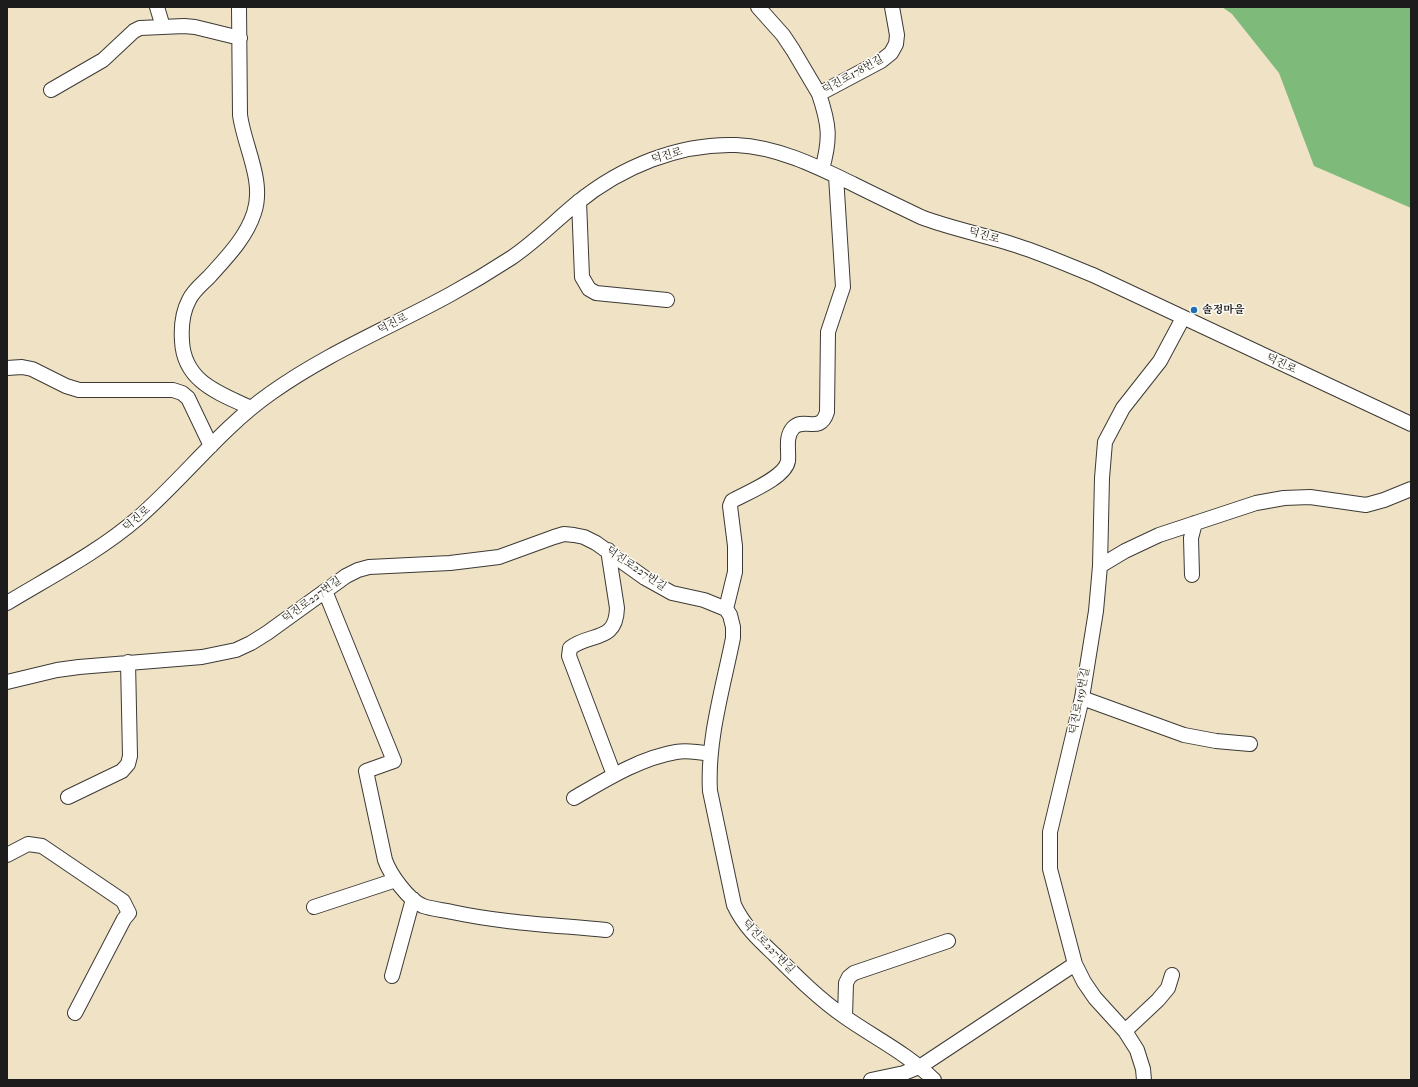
<!DOCTYPE html>
<html>
<head>
<meta charset="utf-8">
<style>
  body { margin:0 }
  #map { position:relative; width:1418px; height:1087px; overflow:hidden; background:#f0e2c5; font-family:"IM FELL French Canon",serif }
  canvas { display:block }
  .frame { position:absolute; inset:0; border:8px solid #1c1c1c; pointer-events:none }
</style>
</head>
<body>
<div id="map">
<canvas width="1418" height="1087"></canvas>
<div class="frame"></div>
</div>
<script>
const ctx = document.querySelector('canvas').getContext('2d');
ctx.lineJoin = 'round';
function fillPath(path, color) { ctx.fillStyle = color; ctx.fill(path, 'evenodd'); }
function trace(path, color, width, dash) { ctx.strokeStyle = color; ctx.lineWidth = width; ctx.lineCap = dash ? 'butt' : 'round'; ctx.setLineDash(dash || []); ctx.stroke(path); }
function write(font, color, halo, rows, align = 'center') {
  ctx.font = font + ' "IM FELL French Canon","Noto Serif KR",serif'; ctx.lineWidth = 3; ctx.setLineDash([]); ctx.textBaseline = 'middle'; ctx.strokeStyle = halo; ctx.fillStyle = color; for (const [text, x, y, turn = 0] of rows) {
    ctx.save(); ctx.translate(x, y); ctx.rotate((+turn || 0) * Math.PI / 180); ctx.textAlign = isNaN(turn) ? turn : align; if (halo) ctx.strokeText(text, 0, 0); ctx.fillText(text, 0, 0); ctx.restore();
  }
}
fillPath(new Path2D(`
  M1222,7H1411V208L1314,166L1279,73L1232,14Z`), '#7ebb7a');
const minor = new Path2D(`
  M157,7L163,27
  M239,7L240,115C244,146 265,181 254,213C246,238 226,258 209,277C202,284 193,291 189,300C182,313 181,326 182,341C184,382 219,393 251,408
  M758,7L783,35L793,50L819,94
  M51,90L103,60L134,31L140,28L184,26L195,27L240,38
  M822,169C831,138 829,124 819,94L881,61L891,53L896,44L897,35L892,7
  M579,201L582,277L589,289L596,293L667,300
  M7,368L22,367L32,369L66,386L79,390H173L182,393L188,398L211,446
  M608,550L617,608C616,643 591,632 570,648L569,656L614,775
  M1100,566L1125,551L1159,535L1256,503L1284,498L1310,497L1366,505L1384,500L1411,489
  M1192,575L1191,538L1195,523
  M325,591L394,761L366,771L385,860C390,874 408,900 423,906C432,909 443,910 452,912C503,923 555,925 606,930
  M7,603C50,577 100,551 138,518C184,478 221,428 271,393C327,353 391,327 451,294C471,283 491,271 511,258C535,242 555,221 577,203C621,167 679,143 736,145C778,147 816,166 853,184C875,195 898,206 921,217C952,229 986,235 1018,246C1043,254 1068,265 1093,275L1411,424
  M726,609L735,572V546L730,506L732,501C746,493 785,478 788,461C789,450 785,437 793,428C804,416 820,435 827,412L828,332L843,287L836,176
  M7,682L57,670L79,667L202,657L236,650L251,643L267,633L346,576L358,570L369,567L450,563L499,557L554,537L564,534L574,535L584,537L596,543L645,578L672,593L704,600L726,609L730,615L733,627V638C723,688 707,740 710,791L734,905C744,926 758,939 774,954C797,977 819,999 845,1017C875,1038 908,1054 934,1080
  M1082,698L1184,735L1216,741L1250,744
  M68,797L122,771L128,764L130,756L128,662
  M574,798C605,780 640,758 676,752C687,750 699,752 710,754
  M7,855L28,844L42,846L123,901L129,913L124,919L75,1013
  M314,907L396,880
  M392,976L413,899
  M845,1017L846,983L849,977L854,973L948,941
  M1125,1031L1158,1000L1168,988L1172,975
  M871,1080L904,1073L921,1066L1075,964
  M1144,1080L1143,1069L1137,1050L1125,1031L1095,998L1084,982L1075,964L1050,869V832L1082,698L1096,611L1100,566L1102,478L1105,442L1123,408L1160,361L1183,318`);
trace(minor, '#3c3a35', 16);
trace(minor, '#fff', 14);
for (const [x, y, r, color] of [
  [1194,310,4,"#1f6fb2"]
]) { const dot = new Path2D(); dot.arc(x, y, r, 0, 2 * Math.PI); ctx.fillStyle = color; ctx.fill(dot); trace(dot, '#fdfcf7', 1.5); }
write('11px', '#1c1c1c', '#fdfcf7', [
  ["덕진로178번길",853,75,-29],
  ["덕진로",667,156,-16],
  ["덕진로",984,236,16],
  ["덕진로",393,324,-27],
  ["덕진로",1281,364,25],
  ["덕진로",137,519,-41],
  ["덕진로227번길",636,569,34],
  ["덕진로227번길",312,600,-36],
  ["덕진로159번길",1080,701,-79],
  ["덕진로227번길",768,947,46]
]);
write('bold 11px', '#1c1c1c', '#fdfcf7', [
  ["솔정마을",1202,310]
], 'left');
</script>
</body>
</html>
